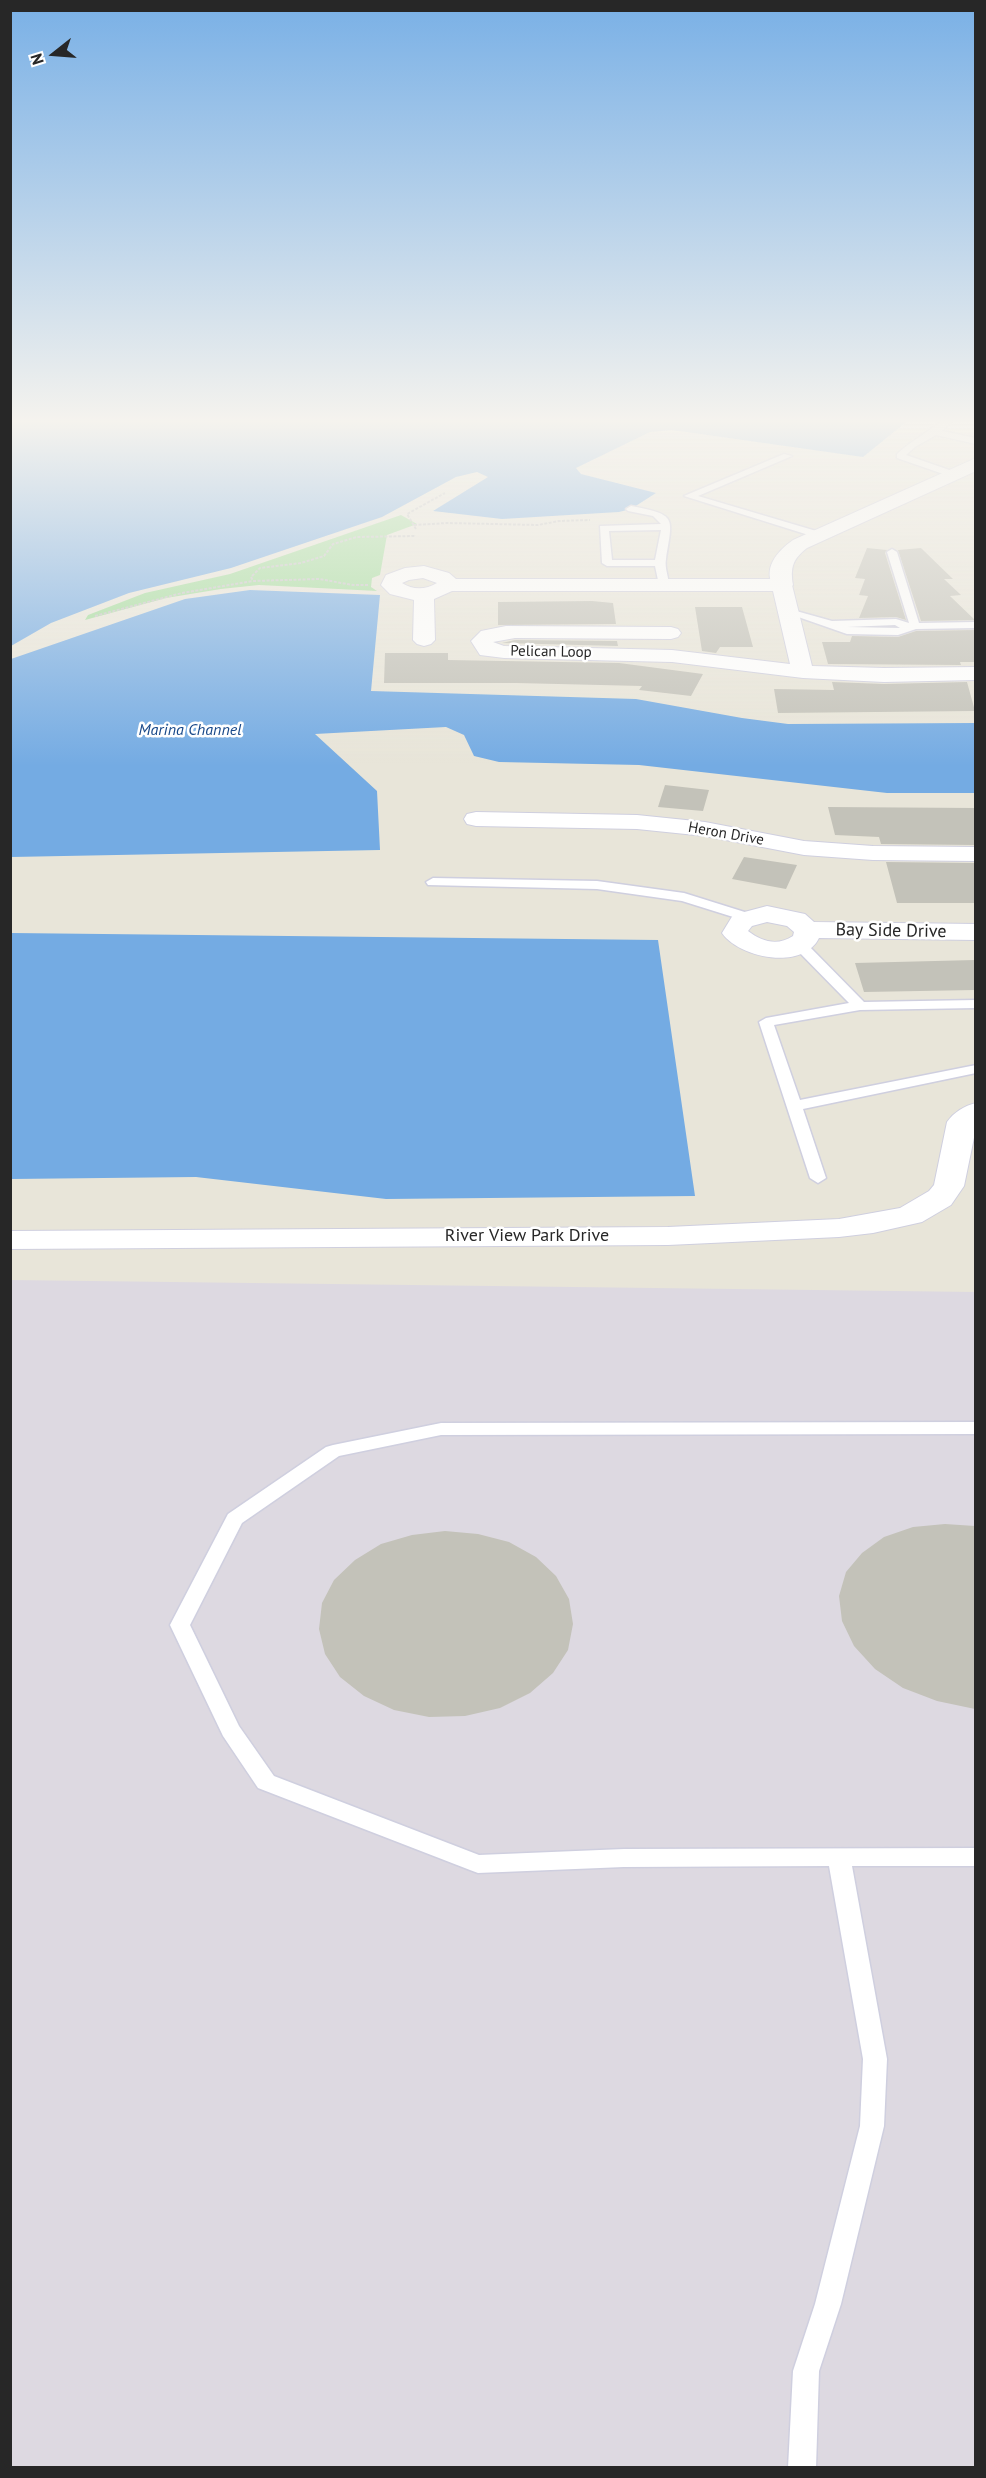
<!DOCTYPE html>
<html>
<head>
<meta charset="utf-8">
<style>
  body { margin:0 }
  #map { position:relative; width:986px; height:2478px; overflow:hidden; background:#e8e5d9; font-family:"PT Sans",sans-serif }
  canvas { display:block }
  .frame { position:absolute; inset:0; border:12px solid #272727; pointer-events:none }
  .north { position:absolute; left:24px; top:24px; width:60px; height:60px; -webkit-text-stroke:4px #fff; paint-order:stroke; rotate:253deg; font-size:16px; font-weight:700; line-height:24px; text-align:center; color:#272727 }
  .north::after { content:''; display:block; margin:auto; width:21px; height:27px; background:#272727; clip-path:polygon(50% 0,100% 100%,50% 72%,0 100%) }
</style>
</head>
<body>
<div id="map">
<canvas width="986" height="2478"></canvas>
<div class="frame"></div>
<div class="north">N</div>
</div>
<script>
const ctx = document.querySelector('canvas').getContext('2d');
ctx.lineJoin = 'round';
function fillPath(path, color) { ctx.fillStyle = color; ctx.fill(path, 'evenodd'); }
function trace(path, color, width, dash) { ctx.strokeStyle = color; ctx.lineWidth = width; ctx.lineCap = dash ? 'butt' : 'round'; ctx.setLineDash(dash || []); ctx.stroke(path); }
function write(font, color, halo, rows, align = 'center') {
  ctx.font = font + ' "PT Sans",sans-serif'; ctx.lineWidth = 5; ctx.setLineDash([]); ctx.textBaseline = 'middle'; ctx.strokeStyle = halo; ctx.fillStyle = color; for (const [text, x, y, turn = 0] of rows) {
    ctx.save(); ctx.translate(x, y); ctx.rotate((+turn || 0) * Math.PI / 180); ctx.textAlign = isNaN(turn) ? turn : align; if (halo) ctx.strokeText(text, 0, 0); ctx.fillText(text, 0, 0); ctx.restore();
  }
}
fillPath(new Path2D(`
  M10,1280L975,1292V2467H11Z`), '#ddd9e1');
fillPath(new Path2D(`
  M401,515L417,524L387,535L380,575L372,578L371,587L377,591L259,585L221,589L166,598L85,620L88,615L145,593L230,574Z`), '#a0db99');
fillPath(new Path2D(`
  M11,419H910L863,457L672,430L650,432L576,468L581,474L656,493L631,509L619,512L502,519L433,511L488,477L477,472L456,477L382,517L231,568L129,593L51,623L11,646Z
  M250,590L380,595L371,691L636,699L742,718L788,724L975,723V793H887L639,765L499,762L474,756L464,735L446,727L315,734L377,791L380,850L11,857V659L185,599Z
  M11,933L658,940L695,1196L386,1199L196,1177L11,1179Z`), '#74abe3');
fillPath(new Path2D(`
  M867,548L887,550L885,553L906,620L896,617L859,618L868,596L859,595L865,579L855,578Z
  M921,548L953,579H944L961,595L950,596L975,620L921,621L898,550Z
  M592,601L613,603L616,624L498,625V602Z
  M695,607H742L753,647H720L716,653L702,651Z
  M975,630V662H960L961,665L828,664L822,642H850L852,636L898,637L916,631Z
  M515,640L617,641L618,646L502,643Z
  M385,653H448V660L619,663L703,674L691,696L639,690L642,686L516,683H384Z
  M832,682L884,684L967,682L975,711L778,713L774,689L834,690Z
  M665,785L709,790L703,811L658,807Z
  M828,807L975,808V845L881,844L879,837L835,835Z
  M744,857L797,865L786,889L732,879Z
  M886,862L975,863V903H897Z
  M975,960V990L864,992L855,963Z
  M945,1524L975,1526V1709L937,1701L903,1688L875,1669L854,1646L842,1621L839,1596L846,1572L862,1553L884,1537L913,1527Z
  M445,1531L478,1534L509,1542L536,1557L556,1576L569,1599L573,1624L568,1650L553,1673L530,1693L500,1708L465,1716L429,1717L394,1710L364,1696L340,1677L325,1654L319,1629L322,1603L334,1580L355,1560L381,1544L412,1535Z`), '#c3c2b9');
const lane = new Path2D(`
  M944,419H954L942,431L976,438V444L936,435L915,447L906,455L955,472V476H949L897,458V454C912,440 929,432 944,419Z
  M784,454L792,456L698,496L823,533V537H815L684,496Z
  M631,506C677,515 673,516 666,559C664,569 670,578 668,587L659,585L655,566H607L602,563L600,526L661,524L653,516L628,511L626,509ZM661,530L655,560H612L609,531Z
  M892,549L897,552L919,623L976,622V628L916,629L898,635L847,634L784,612L789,609L832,621L896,619L909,623L887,552ZM895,625L900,628L847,627Z
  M433,878L597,881L684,893L751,914L753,917L746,921L682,901L597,889L428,885L426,882Z
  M800,941L805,942L864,1002L976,1000V1008L860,1010L774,1025L800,1100L976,1065V1073L803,1109L826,1178L818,1183L810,1178L759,1022L766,1018L849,1003L795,948L793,945L795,942Z
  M976,1422V1434L441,1435L339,1456L242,1523L190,1625L239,1726L274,1776L479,1855L624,1849L976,1848V1866H852L887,2059L884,2126L841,2304L819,2371L816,2468H788L793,2371L815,2304L860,2126L863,2059L829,1866L624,1867L478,1873L470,1870L258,1788L223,1736L170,1625L228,1514L326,1447L333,1445L441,1423Z`);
const street = new Path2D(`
  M424,566L449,573L456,579H782L789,581L792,585L812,666L884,668L976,667V680L884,682L803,678L672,662L504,658L480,655L471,641L481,631L506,626L671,627L678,629L681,633L678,637L671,639L515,638L493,642L504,646L672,650L790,664L773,591H452L434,599L435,640L431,644L424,646L417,644L413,640L414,600L390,594L381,585L386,575L405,568ZM423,578L437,583C425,590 413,590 402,583L409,580Z
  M476,812L637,815L705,822L804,841L873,846L976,847V861L873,860L804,855L705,836L637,829L476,826L467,824L464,819L467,814Z
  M767,906L805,914L814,922L976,924V940L819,938C803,971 739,958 722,933L733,915ZM767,922L787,926L794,932L793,936C778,946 762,942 748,931L752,926Z
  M976,1103V1128L964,1186L951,1205L922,1222L873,1233L839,1237L668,1245L10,1249V1231L668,1227L839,1219L900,1208L929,1191L934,1185L947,1122C954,1112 964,1106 976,1103Z`);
const secondary = new Path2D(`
  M976,458V471L807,548C793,559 790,567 793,585L789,589L782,591L775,589C761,570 777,551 793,540Z`);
trace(lane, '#cfcfdf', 3);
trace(street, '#cfcfdf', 2);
trace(secondary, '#cfcfdf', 2);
trace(new Path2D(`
  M414,525L447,523L538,525L559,521L590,520
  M416,529L407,514L445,493
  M368,585H353L319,579L253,581L251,577L260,568L301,563L324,556L333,544L357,537L416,536
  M95,616L182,593L253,581`), '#c7c7c7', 2, [3, 1.5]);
fillPath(lane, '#fff');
fillPath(street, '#fff');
fillPath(secondary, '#fff');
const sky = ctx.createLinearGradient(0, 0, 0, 766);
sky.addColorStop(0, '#79b0e6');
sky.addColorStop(0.55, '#f5f3ee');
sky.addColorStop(1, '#f5f3ee00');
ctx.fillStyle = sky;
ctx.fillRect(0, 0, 986, 766);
write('15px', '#272727', '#fff', [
  ["Pelican Loop",551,652,1],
  ["Heron Drive",726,834,10]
]);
write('italic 16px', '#184889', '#fff', [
  ["Marina Channel",190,730]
]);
write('18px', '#272727', '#fff', [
  ["Bay Side Drive",891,931,1],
  ["River View Park Drive",527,1236]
]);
</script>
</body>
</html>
